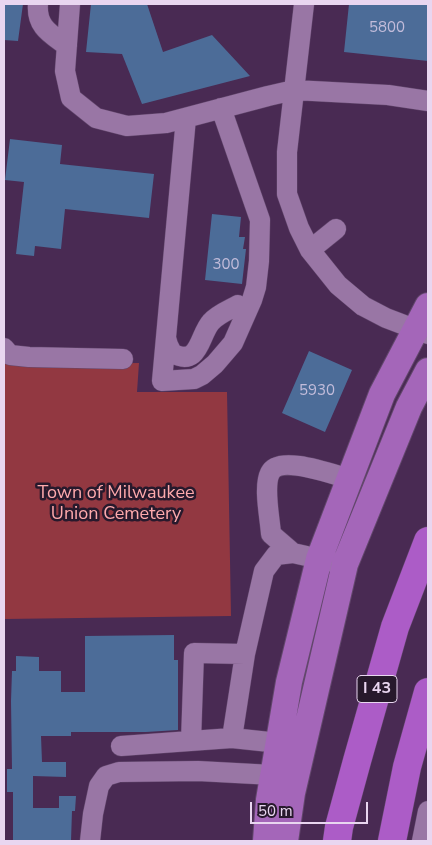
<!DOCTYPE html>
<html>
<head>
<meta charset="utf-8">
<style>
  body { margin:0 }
  #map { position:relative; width:432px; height:845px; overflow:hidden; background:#492a53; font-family:"Nunito Sans",sans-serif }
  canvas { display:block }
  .frame { position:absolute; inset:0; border:5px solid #e9d6f0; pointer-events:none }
  .scale { position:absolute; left:250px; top:802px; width:118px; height:22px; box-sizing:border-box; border:2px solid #e9d6f0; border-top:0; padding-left:6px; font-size:15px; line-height:18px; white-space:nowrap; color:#e9d6f0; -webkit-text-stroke:4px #27192c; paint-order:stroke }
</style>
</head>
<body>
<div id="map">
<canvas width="432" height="845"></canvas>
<div class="frame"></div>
<div class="scale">50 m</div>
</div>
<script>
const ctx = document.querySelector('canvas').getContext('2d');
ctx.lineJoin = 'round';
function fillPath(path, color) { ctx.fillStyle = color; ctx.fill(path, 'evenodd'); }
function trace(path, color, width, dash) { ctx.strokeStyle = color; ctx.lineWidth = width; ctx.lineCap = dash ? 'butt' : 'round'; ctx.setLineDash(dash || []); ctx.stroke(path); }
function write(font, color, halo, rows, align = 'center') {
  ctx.font = font + ' "Nunito Sans",sans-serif'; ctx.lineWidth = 5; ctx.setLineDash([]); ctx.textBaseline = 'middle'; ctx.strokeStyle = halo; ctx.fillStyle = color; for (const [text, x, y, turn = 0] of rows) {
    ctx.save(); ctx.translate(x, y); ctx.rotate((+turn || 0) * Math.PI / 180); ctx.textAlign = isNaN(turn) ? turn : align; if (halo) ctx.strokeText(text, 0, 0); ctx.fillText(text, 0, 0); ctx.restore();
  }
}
fillPath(new Path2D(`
  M139,363L137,392H227L231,616L4,619V364Z`), '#923841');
fillPath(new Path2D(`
  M4,4H23L18,41L4,40Z
  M91,4H147L163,52L212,35L250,76L142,104L122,54L86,52Z
  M349,4H428V61L344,52Z
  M10,139L62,145L60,164L154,174L149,218L65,209L61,249L35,246L34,256L16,254L24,182L5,180Z
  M212,214L241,217L239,237H245L243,249H246L242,284L205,280Z
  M309,351L352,370L325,432L282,413Z
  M174,635V660H178V730L146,732H71V736H41L42,762H66V777L33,776V808H59V796H76L75,811H72L71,841H13V792H7V769H12L11,701L12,671H16V656L39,657V671H61V692H85V636Z`), '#4c6c98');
const minor = new Path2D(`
  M38,4C36,27 51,34 67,46
  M70,4L65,71L71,98L96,118L127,126L166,123L268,96L294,90L388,95L428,101
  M304,4L287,152V194L299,228L310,250L338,285L363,306L386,318L428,334
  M186,118L162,381L194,379L202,375L215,364L233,343L252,300L256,287L259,261L260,220L221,108
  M310,250L336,229
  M166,338L168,345L172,353C200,368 199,335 211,322C218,314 229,310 238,305
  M4,348L10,355L29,357L123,359
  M293,553L271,534C270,518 263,487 270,473C279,454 334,475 350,479
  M232,738L245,654L264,571L276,555L293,553L333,562
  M191,741L194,653L245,654
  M121,746L232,738L279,743
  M90,841L93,814L99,786L106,776L119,772L198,771L273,775
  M422,841L428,811`);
const major = new Path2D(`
  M266,841L269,800L289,682L319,559L382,394L428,306
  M285,841L292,793L345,564L409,407L428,371`);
const highway = new Path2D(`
  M337,841L339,827L357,761L395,627L428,541
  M392,841L407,767L428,692`);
trace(minor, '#62476c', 21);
trace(major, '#62476c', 28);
trace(highway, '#62476c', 29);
trace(minor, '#9976a5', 20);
trace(major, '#a466b9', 26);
trace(highway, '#ac5cc7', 28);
write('15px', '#c2bcda', null, [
  ["5800",387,28],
  ["300",226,265],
  ["5930",317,391]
]);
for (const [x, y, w] of [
  [377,689,40]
]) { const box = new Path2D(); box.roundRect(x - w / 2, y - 13.5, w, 27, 4); ctx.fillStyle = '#27192c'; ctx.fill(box); trace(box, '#e9d6f0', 1); }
write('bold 16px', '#e9d6f0', null, [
  ["I 43",377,689]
]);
write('18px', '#fea9ac', '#27192c', [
  ["Town of Milwaukee",116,494],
  ["Union Cemetery",116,515]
]);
</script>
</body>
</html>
